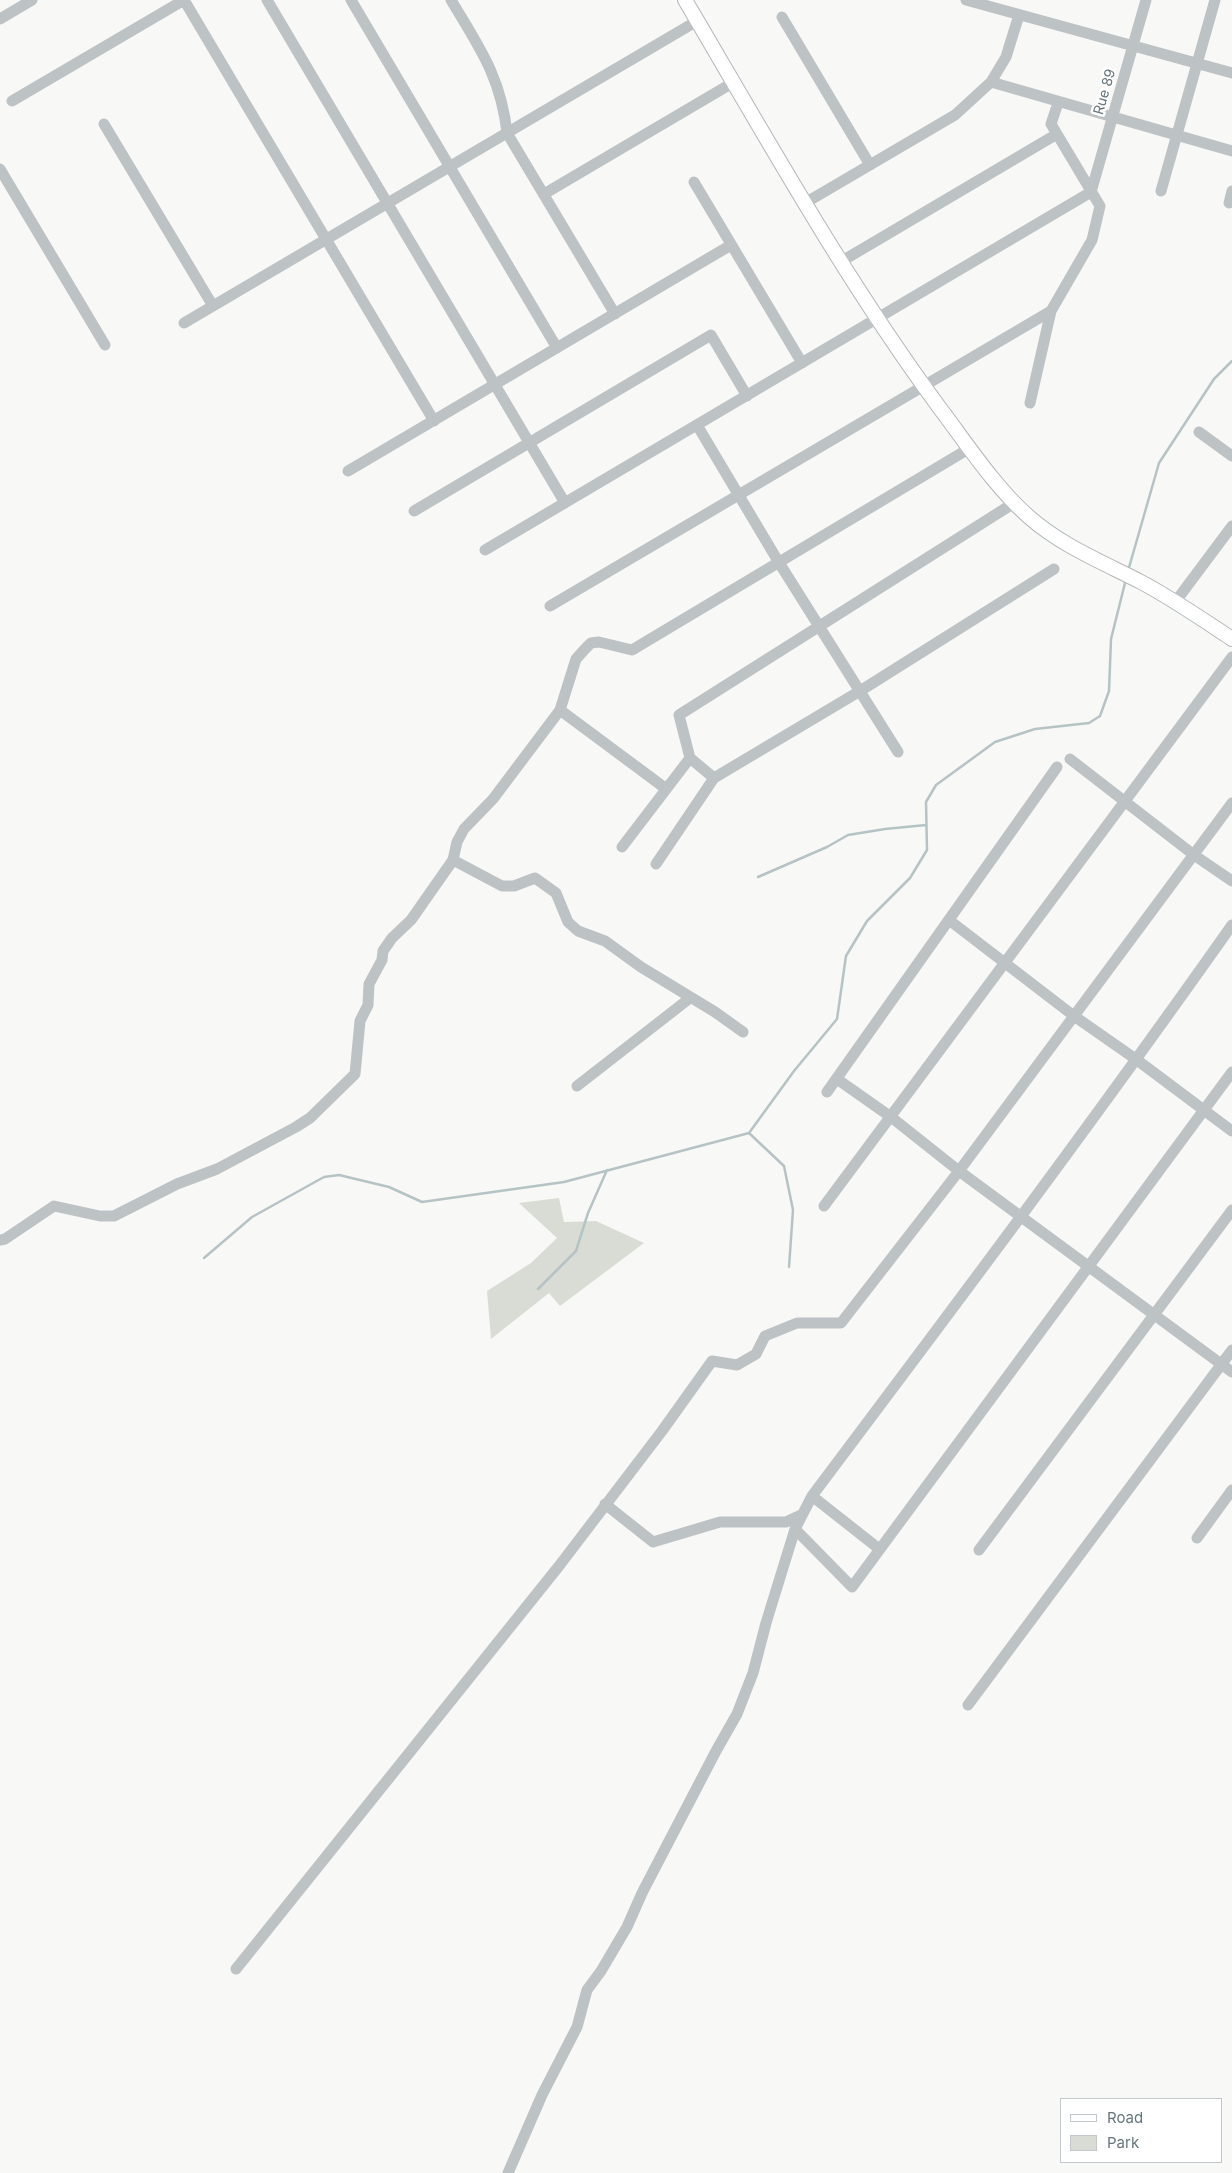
<!DOCTYPE html>
<html>
<head>
<meta charset="utf-8">
<style>
  body { margin:0 }
  #map { position:relative; width:1232px; height:2173px; overflow:hidden; background:#f8f8f6; font-family:Inter,sans-serif }
  canvas { display:block }
  .legend { position:absolute; left:1060px; top:2098px; width:162px; height:65px; box-sizing:border-box; background:#fff; border:1px solid #c2c8cb; margin:0; padding:6px 9px; list-style:none; font-size:15px; color:#66767d }
  .legend li { display:flex; align-items:center; gap:10px; height:25px }
  .legend b { width:25px; border:1px solid #c2c8cb }
</style>
</head>
<body>
<div id="map">
<canvas width="1232" height="2173"></canvas>
<ul class="legend">
<li><b style="height:6px;background:#fff"></b>Road</li>
<li><b style="height:14px;background:#d9dcd5"></b>Park</li>
</ul>
</div>
<script>
const ctx = document.querySelector('canvas').getContext('2d');
ctx.lineJoin = 'round';
function fillPath(path, color) { ctx.fillStyle = color; ctx.fill(path, 'evenodd'); }
function trace(path, color, width, dash) { ctx.strokeStyle = color; ctx.lineWidth = width; ctx.lineCap = dash ? 'butt' : 'round'; ctx.setLineDash(dash || []); ctx.stroke(path); }
function write(font, color, halo, rows, align = 'center') {
  ctx.font = font + ' Inter,sans-serif'; ctx.lineWidth = 5; ctx.setLineDash([]); ctx.textBaseline = 'middle'; ctx.strokeStyle = halo; ctx.fillStyle = color; for (const [text, x, y, turn = 0] of rows) {
    ctx.save(); ctx.translate(x, y); ctx.rotate((+turn || 0) * Math.PI / 180); ctx.textAlign = isNaN(turn) ? turn : align; if (halo) ctx.strokeText(text, 0, 0); ctx.fillText(text, 0, 0); ctx.restore();
  }
}
fillPath(new Path2D(`
  M559,1198L564,1222L596,1221L644,1243L560,1306L549,1293L491,1339L487,1291L531,1263L557,1238L519,1203Z`), '#d9dcd5');
trace(new Path2D(`
  M1128,571L1159,463L1214,379L1232,361
  M758,877L827,847L848,835L885,829L926,825
  M749,1133L784,1166L793,1210L789,1267
  M204,1258L252,1217L324,1177L339,1175L389,1187L422,1202L564,1182L749,1133L794,1071L837,1019L846,956L867,921L910,878L927,850L926,802L936,785L995,742L1035,729L1089,723L1100,716L1109,691L1111,639L1126,579
  M538,1289L576,1251L588,1213L607,1170`), '#b6c3c5', 2.5);
const major = new Path2D(`
  M685,0C766,137 844,278 939,407C967,444 994,486 1029,517C1062,546 1102,562 1141,582C1173,599 1202,619 1232,639`);
trace(major, '#b1b7b9', 16);
trace(new Path2D(`
  M184,0L434,421
  M267,0L565,503
  M351,0L557,348
  M451,0C479,47 501,77 507,133L615,314
  M966,0L1232,73
  M782,17L870,165
  M0,19L32,0
  M991,82L1232,151
  M12,101L184,0
  M104,124L213,306
  M0,169L105,345
  M694,182L802,363
  M1161,191L1215,0
  M1091,192L1146,0
  M544,194L734,82
  M805,203L955,115L991,82L1006,57L1019,15
  M1229,203L1232,191
  M842,261L1057,134
  M184,323L697,21
  M1030,403L1051,311L1092,240L1100,206L1051,124L1058,103
  M697,425L778,561L898,752
  M1199,432L1232,456
  M348,471L731,245
  M414,511L711,335L747,396
  M485,550L1091,192
  M1176,601L1232,526
  M550,606L1051,311
  M560,710L665,788
  M1070,759L1194,855L1232,881
  M714,778L690,758L679,715L1014,503
  M622,847L690,758
  M453,860L502,886H514L535,878L556,893L568,922L578,931L605,941L641,967L715,1012L743,1032
  M656,864L714,778L860,691L1054,569
  M949,920L1074,1016L1137,1060L1232,1131
  M837,1079L891,1117L959,1171L1232,1372
  M577,1086L690,998
  M827,1092L1057,767
  M824,1206L1232,657
  M0,1240L5,1239L54,1206L100,1216H114L177,1184L217,1169L296,1127L310,1118L355,1074L360,1021L368,1005L369,984L382,960L383,951L392,938L411,920L453,860L457,842L464,829L493,799L560,710L576,659L585,649L591,643L599,642L632,650L970,448
  M812,1496L878,1548
  M605,1504L653,1542L720,1522H786L801,1515
  M795,1529L852,1587L1232,1072
  M1197,1538L1232,1490
  M979,1550L1232,1210
  M968,1705L1232,1350
  M236,1969L559,1566L662,1431L712,1361L737,1365L756,1354L765,1336L797,1323H841L959,1171L1232,803
  M508,2173L542,2095L577,2027L587,1990L601,1971L627,1927L642,1893L716,1751L737,1714L753,1673L766,1623L795,1529L812,1496C954,1307 1096,1118 1232,925`), '#bdc2c5', 11);
trace(major, '#fff', 14);
write('14px', '#66767d', '#fff', [
  ["Rue 89",1105,92,-74]
]);
</script>
</body>
</html>
